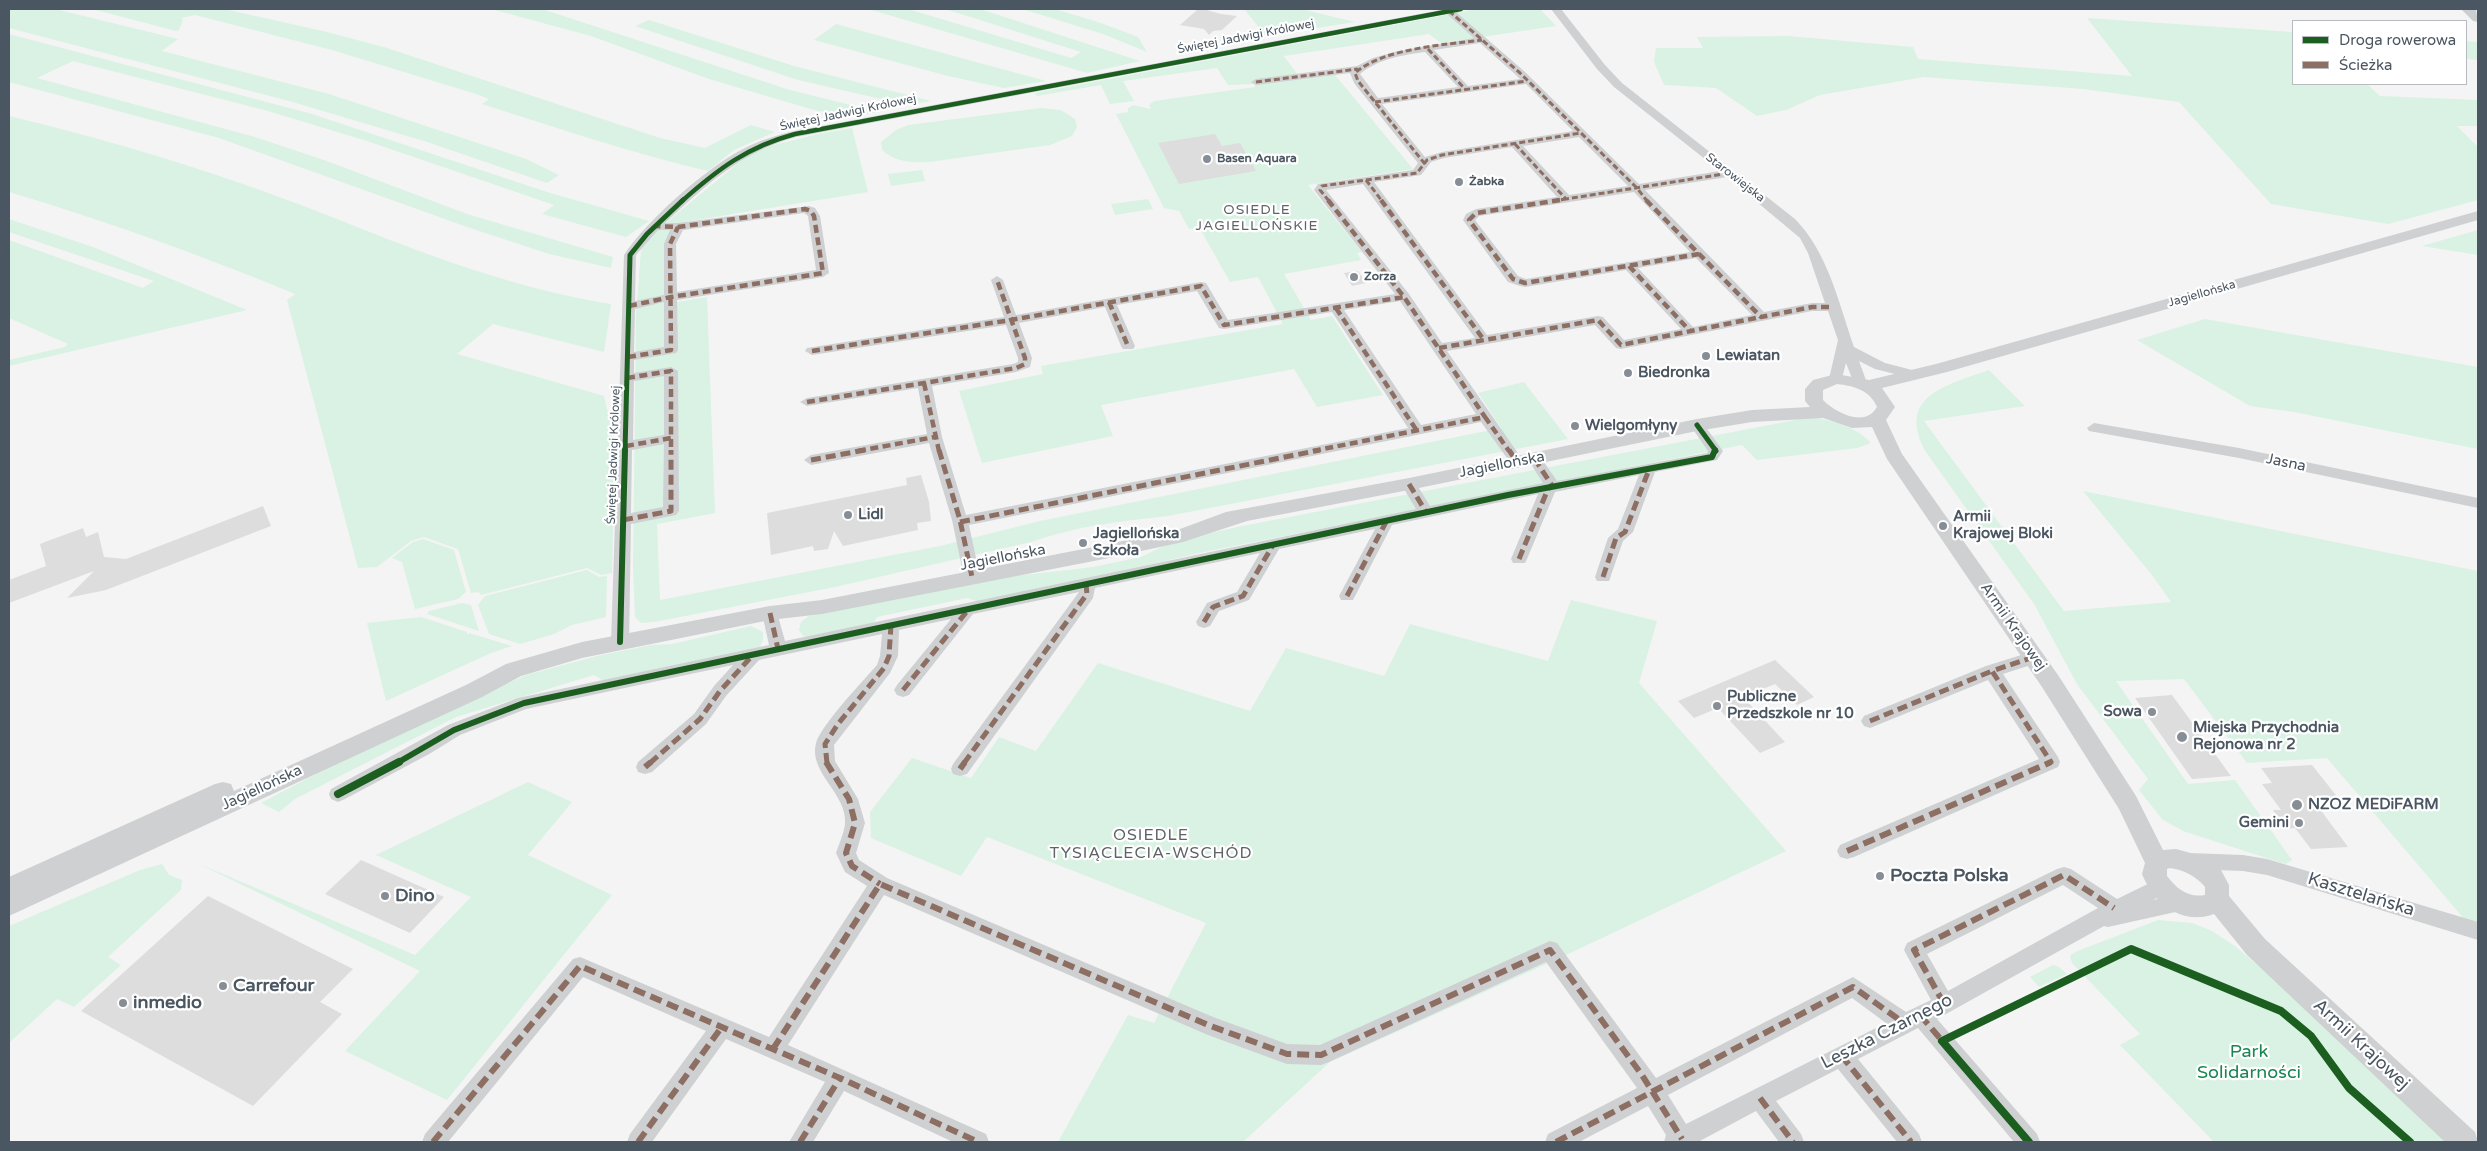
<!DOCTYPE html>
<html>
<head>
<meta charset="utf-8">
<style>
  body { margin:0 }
  #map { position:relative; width:2487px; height:1151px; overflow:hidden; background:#f4f4f4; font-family:"Varela Round",sans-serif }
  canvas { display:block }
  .frame { position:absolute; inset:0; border:10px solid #4a5661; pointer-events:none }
  .legend { position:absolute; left:2292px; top:20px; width:175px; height:65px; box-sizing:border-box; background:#fff; border:1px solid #b7bbc0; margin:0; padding:6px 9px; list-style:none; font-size:15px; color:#4a5661 }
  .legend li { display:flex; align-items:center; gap:10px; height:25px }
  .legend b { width:25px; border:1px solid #b7bbc0 }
</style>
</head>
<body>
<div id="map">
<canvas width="2487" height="1151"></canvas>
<div class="frame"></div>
<ul class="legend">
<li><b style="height:6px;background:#1b5e20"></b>Droga rowerowa</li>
<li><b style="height:6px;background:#8d6e63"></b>Ścieżka</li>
</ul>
</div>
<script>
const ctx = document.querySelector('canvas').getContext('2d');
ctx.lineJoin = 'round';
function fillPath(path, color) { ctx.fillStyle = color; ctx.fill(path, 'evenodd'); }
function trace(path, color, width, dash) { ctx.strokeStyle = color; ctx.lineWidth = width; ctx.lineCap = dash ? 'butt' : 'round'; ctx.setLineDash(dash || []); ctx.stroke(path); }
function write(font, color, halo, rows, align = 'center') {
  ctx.font = font + ' "Varela Round",sans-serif'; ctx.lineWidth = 4.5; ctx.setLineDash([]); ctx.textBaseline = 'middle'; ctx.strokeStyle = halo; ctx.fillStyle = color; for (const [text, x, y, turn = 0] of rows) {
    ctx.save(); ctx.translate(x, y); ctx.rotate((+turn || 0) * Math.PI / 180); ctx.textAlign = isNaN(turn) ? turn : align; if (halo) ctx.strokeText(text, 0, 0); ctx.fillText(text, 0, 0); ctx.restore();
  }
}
fillPath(new Path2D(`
  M9,9H55L178,39L162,51L329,94L526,159L559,175L547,183L424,141L289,101L9,28Z
  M92,9H224L327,32L387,48L660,138L705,148L751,125L775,132L734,150L708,171C631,153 557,128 482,104L489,99L476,94L332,50L195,15L181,18L183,20L179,30L176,31Z
  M491,9L545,10L790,90L879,112L848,117L814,110L709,79L591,36Z
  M868,9H908L1071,58L1081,52L945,9H980L1140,61L1087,73Z
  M1022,9H1055L1101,23L1138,37L1147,52L1103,34Z
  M1244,9H1301L1355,22L1266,36Z
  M1477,9H1540L1556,26L1441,43L1429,34L1284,56L1301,79L1335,75L1413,169L1308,185L1362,252L1357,253L1361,260L1284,274L1311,320L1332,316L1383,395L1317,407L1294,369L1101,405L1113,436L982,463L959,391L1043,374L1041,366L1283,324L1258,277L1230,282L1199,227L1189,229L1179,211L1164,208L1116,114L1128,112V108L1133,105L1151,109L1149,105L1154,101L1255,87L1254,84L1228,85L1217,68L1123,81L1134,101L1110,104L1101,85L1037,96L1035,93Z
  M2087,18L2293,32V84H2367L2380,96L2478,100V126H2457L2478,147V200L2388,224L2271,204L2179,102L2083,89L1924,77L1820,95L1786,110L1757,116L1716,88L1664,85L1654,62L1656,48H1703L1697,37L1788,36L1913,47L1918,59L2132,76Z
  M649,20L794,66L931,101L907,105L798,80L635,26Z
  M836,24L1046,81L1004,88L948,76L814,40Z
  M9,34L312,114L547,192L649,221L626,237L542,214L554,205L367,141L268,111L73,61L37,78L255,137L324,160L467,214L613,257L611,268L549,254L467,227L219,138L9,82Z
  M2466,41L2478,42V60L2466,59Z
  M1041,108L1061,110L1075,119L1077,127L1072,136L1050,145L929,162C913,163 894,162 882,150L881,142L896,130L908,125Z
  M9,116C120,142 231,177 337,219C426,255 517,289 611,304L604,352L493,324L457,354L604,396L615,444L612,573L601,575L587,568L481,595L479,592L471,593L458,549L424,537L411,541L377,567L358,568L287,300L295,294C201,255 106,221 9,192Z
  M852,128L868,192L684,222L674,244L677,302L707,297L715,513L657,524L660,600L940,546L1040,521L1501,428L1478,393L1524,382L1568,439L1168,516C1121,521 1076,526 1031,542L835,587L654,622L641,623L635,617L633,568L636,315L641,250L652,234L737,164L754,153L770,146L818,134Z
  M922,170L925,181L891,186L888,174Z
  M1148,199L1153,209L1115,215L1111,204Z
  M9,219L93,247L247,310L9,366V360L65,347L68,344L9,318V240L143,288L154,281L9,232Z
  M2478,230V255L2422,246Z
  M2205,319L2478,367V449L2294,412L2250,406L2137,340Z
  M1989,370L2025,406L1924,421L2064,611L2171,602L2152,575L2083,491L2478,571V924L2465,920L2327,758L2247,763L2184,679L2116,681L2188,784L2235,780L2292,860L2285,864L2183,831L2163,820L2139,790L2148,779L2077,684L2034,604L1926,452C1895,396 1947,385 1989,370Z
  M1811,417C1832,421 1856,426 1871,443L1857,448L1757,460L1742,445L1204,552L983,603L967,598L877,617L873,624L811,638L803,636L799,630L801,622L809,616L989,579L1093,567L1141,557L1172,542L1237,527Z
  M423,539L454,550L466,592L458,599L415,609L402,562L392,558L413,542Z
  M587,570L599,577L607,576L606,617L572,625L554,634L520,644L489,634L478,605L485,596Z
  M1571,600L1657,621L1639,683L1786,851L1564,956L1330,1062L1243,1142H1058L1128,1015L1154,1023L1206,923L987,837L961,876L871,838L870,812L912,758L971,778L999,737L1036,751L1098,663L1250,711L1286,648L1384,676L1410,624L1548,661Z
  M462,603L471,605L479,631L427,614L429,611Z
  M421,617L467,632V635L469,633L512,646L491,653L386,701L367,623Z
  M751,626L763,632V640L759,649L605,682L594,675L456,717L295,799L279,812L261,803L399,730L526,675L597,656L651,645L672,644Z
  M528,782L572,802L528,855L612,895L447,1100L345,1051L420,971L199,864L415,955L471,897L376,855Z
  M162,864L169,875L182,880L181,890L108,957L121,965L74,1007L57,999L9,1043V926L140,870Z
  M2158,920L2192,923L2212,931L2235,946L2324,1022L2454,1142H2214L2120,1045L2140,1034L2072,963L2070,956L2075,952Z
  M2053,965L2059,967L2067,974L2039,987L2030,977Z`), '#d9f2e3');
fillPath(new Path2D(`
  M1203,9L1221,14L1237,16L1222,30L1213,31L1209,35L1204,29L1180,25L1197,10Z
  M1215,134L1222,146L1240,143L1256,171L1179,184L1158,143Z
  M1358,271L1366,283L1352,286L1344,273Z
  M921,475L929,502L931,521L917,523L918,530L843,546L834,531L828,549L814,551L813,546L771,555L767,513L907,485L906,478Z
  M263,506L271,526L106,590L67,598L94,571L9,603V580L46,566L40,544L45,542L83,528L86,537L98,532L104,557L126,559Z
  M1775,660L1814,697L1797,705L1775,684L1743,697L1785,742L1760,753L1718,708L1694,718L1678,701Z
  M2172,695L2231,776L2192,779L2135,698Z
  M2312,765L2339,799L2314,801L2348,847L2311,849L2295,828L2286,829L2273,810H2281L2262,784L2272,783L2261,768Z
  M361,860L444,897L410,933L325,894Z
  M208,896L353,969L320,1002L342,1014L253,1106L81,1011Z`), '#ddddde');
fillPath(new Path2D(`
  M1446,9H1466L1457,13L1524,71L1639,184L1720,171L1614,87L1597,69L1551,9H1561L1605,65L1622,83L1795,219C1828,252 1839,304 1854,347L1885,363L1916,371L1918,374L1916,377L1911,378L1875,369L1859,361L1867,383L1865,386H1855L1846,363L1841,382H1831L1829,379L1838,340L1828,311H1812L1621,349L1616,348L1595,325L1447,351L1522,459L1524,462L1522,465H1512L1481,422L969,525L980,577L978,581H966L964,577L952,520L929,443L811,465L804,460L811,455L927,434L918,388L807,406L800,402L807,398L1013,364L1018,362V358L1006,325L812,355L805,351L807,348L1004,317L991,280L997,276L1003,280L1016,315L1201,282L1206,283L1228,320L1395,294L1314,190L1318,184L1413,170L1418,163L1354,83L1350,73L1256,85L1251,82L1256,79L1357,66L1373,58L1394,52L1474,38L1447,14L796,137C741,152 706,185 665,223H678L809,206L815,208L820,216L829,273L823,277L677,300L678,350L676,353L634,360V373L671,367L678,371L679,511L676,515L631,524L629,642L626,646L620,648L614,646L611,642L624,255C647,220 704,170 741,150C758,141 776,135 795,131ZM1480,43L1516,75L1520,79L1468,86L1434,50ZM1425,52L1458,87L1378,98L1360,74C1378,59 1403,55 1425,52ZM1526,84L1573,131L1442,152L1425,157L1382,104ZM1579,137L1628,186L1569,195L1523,146ZM1512,147L1557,197L1476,209L1466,214L1463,220L1508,282L1520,286L1525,287L1626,270L1681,329L1624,340L1603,317L1598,316L1487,335L1374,182L1421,175L1431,162L1444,158ZM1727,177L1800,238L1808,253L1825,303H1812L1764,312L1645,190ZM1363,184L1475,338L1442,343L1409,294L1326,190ZM1634,192L1690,252L1526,279L1518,276L1475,220L1479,216ZM804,213L808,216L816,270L677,292L676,244L683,230ZM658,230H670L664,244V295L635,301L636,255ZM1696,258L1752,315L1693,327L1638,268ZM1197,291L1219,328L1224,329L1332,312L1408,428L966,515L942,437L932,386L1016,372L1030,367L1032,358L1019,323L1105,307L1121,346L1123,349H1133L1135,346L1117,305ZM1400,301L1476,414L1421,425L1344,310ZM664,302V347L634,352L635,309ZM664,376V435L633,440L634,381ZM664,444L663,507L631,513L632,450Z
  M1697,420L1702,422L1723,451L1717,460L1655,472L1633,532L1623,541L1609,581H1597L1595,577L1608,538L1618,529L1639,475L1555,492L1527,559L1525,563H1513L1511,559L1538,494L1392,525L1353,600H1341L1339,596L1375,529L1279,549L1249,600L1219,611L1210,626L1204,628L1198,626L1196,622L1207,603L1237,592L1260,553L1095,588L1093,598L967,774L960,776L953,774L951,769L953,764L1079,592L973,614L909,695L903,697L897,695L894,690L897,685L951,619L899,630L898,656L890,673L834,745L835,761L858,799L865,823L856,853L859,860L887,878L1213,1017L1287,1044L1320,1045L1550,941L1557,943L1656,1078L1853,977L1906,1012L1931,1000L1904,950L1907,943L2057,869L2064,867L2071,869L2117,899L2160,878L2167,881L2170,887L2167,893L2153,900L2182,894L2189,897L2192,903L2189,909L2108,927L2104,926L1937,1019L2037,1134L2040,1142H2014L1918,1028L1858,1059L1919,1134L1922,1142H1897L1838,1069L1776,1101L1801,1134L1804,1142H1779L1756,1111L1698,1142H1664L1666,1135L1648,1106L1579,1142H1545L1548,1134L1637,1088L1546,962L1329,1062L1321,1065L1287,1064L1208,1035L884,895L788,1045L986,1134L989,1142H953L844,1091L813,1142H789L825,1082L726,1039L652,1142H627L630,1134L706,1031L583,977L448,1142H422L425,1134L573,959L580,957L769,1037L867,886L845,872L836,853C839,844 844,833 845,824C848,794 808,773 816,743C821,725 863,681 877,665L880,656L882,634L759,660L726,696L706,724L652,772L645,774L638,772L636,767L638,762L694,714L714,686L733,665L526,709L460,735L431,753L345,799L338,802L331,799L329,794L331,789L448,725L518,698L769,645L762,613L764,609L770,607L776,609L785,641L1416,509L1401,484L1409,479L1414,480L1430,506L1543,483L1527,458L1534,453L1539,455L1557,481L1707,453L1708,451L1690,425ZM2063,885L2098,908L1948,991L1927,954ZM1852,998L1886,1023L1686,1124L1668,1095Z
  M2094,423L2239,448L2478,498V508L2239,458L2089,431L2087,428Z
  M2034,651L2040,652L2043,657L2040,662L2003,674L2058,757L2060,762L2058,767L1854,857L1847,859L1840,857L1837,851L1840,845L2039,759L1988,680L1870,728L1864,726L1861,721L1864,716L1986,666Z
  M2189,853L2243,855L2267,859L2478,922V940L2267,875L2243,871L2189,869L2182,867L2179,861L2182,855Z`), '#ced0d2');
fillPath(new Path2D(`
  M2478,211V220L1947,372L1882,388L1895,407L1886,420L1902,454L2058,675L2136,796L2163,850L2176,849L2194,854L2213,864L2221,870L2229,885V896L2265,939L2475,1132L2478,1142H2445L2247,955L2214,914C2181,926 2154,903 2142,874L2145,863L2119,809L2042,687L1887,459L1872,427L1852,428L1823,418L1752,422L1697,431L1409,490L1247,521L1183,542L1104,559L822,614L770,620L582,658L521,676L482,697L9,916V877L215,784L223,782L231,784L234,791L466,685L506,664L582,642L770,606L822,600L1104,545L1180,529L1226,512L1409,478L1697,419L1752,410L1810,407L1805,401V389L1813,380L1836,374L1869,380L1936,364ZM1837,384C1854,386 1870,390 1877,407C1865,428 1836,413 1823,400V390ZM2170,868C2184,870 2196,876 2205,887V895C2188,898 2177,889 2167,876V869Z`), '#ced0d2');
fillPath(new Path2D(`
  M2461,9H2476L2478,22L2473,21Z`), '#caced1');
trace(new Path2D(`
  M1449,11L1520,73L1637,188L1647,201
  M1428,49L1466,90
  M1256,82L1358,69
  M1375,102L1527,81
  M1515,144L1566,199L1730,173
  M1425,164L1358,81L1355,73C1384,48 1444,45 1482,40
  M1366,180L1382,201
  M1329,201L1320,190L1322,186L1417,173L1427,160L1442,155L1581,133
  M1552,201L1566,199`), '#8d6e63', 3, [6, 3]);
trace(new Path2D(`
  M1328,200L1404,297L1485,417
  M1381,200L1484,340
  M1560,200L1476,213L1469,220L1513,279L1525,283L1699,254
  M1646,200L1761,317L1812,307H1833
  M1629,266L1690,331
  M1109,302L1128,346
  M629,306L671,297L823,273L814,216L811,211L805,209L678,227L655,226
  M1336,308L1417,431
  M1439,348L1598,320L1621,345L1761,317
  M812,351L1011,320L1201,286L1224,325L1404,297
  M628,357L671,350L670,244L678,227
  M627,378L671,371V451
  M924,383L939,451
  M807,402L1016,368L1025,364V358L997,280
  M626,446L671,438
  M858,451L935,437
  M1313,451L1485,417L1509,451`), '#8d6e63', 4.5, [8, 4.5]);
trace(new Path2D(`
  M939,450L960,520L972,577
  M1509,450L1517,462
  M1534,458L1553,487
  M811,460L865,450
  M1409,484L1426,512
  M623,520L671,511V450
  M960,522L1320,450
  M1519,559L1548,489
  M1603,577L1616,538L1625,532L1650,467
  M1347,596L1386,522
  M770,613L778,649
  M1204,622L1213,607L1243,596L1273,545
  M2034,657L1992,671L2051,762L2049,763
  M903,690L968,610
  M1870,721L1992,671
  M650,763L700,719L720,691L752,656
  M827,763L825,744L838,724L884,668L889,656L891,625
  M964,763L1087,594L1086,584`), '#8d6e63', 5, [10, 5]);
trace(new Path2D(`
  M826,762L849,799L855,823L846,853L852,866L880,884
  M645,767L651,762
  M960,769L965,762
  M1847,851L2051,762
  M1944,1004L1914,950L2064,875L2114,908
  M1920,1015L1944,1043
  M773,1049L880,884L1208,1025L1287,1054L1321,1055L1550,950L1642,1075L1682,1139
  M1841,1055L1911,1142
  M1760,1098L1793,1142
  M433,1142L580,966L840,1078L978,1142
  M638,1142L721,1028
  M800,1142L840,1078
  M1556,1142L1853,987L1904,1023`), '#8d6e63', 6, [12, 6]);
trace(new Path2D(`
  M682,201C718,169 747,147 795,134L1461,9`), '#1b5e20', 4.5);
trace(new Path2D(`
  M1697,425L1716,451
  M625,451L630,255L647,234L683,200`), '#1b5e20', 5);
trace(new Path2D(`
  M620,642L625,450
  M397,763L454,730L524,703L1508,495L1712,457L1715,450`), '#1b5e20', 6);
trace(new Path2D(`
  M338,794L399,762
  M2029,1142L1942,1041L2131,949L2281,1011L2311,1036L2349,1088L2410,1142`), '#1b5e20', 8);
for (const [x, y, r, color] of [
  [1207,159,5,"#868d94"],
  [1459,182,5,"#868d94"],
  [1354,277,5,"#868d94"],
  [1706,356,5,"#868d94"],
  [1628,373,5,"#868d94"],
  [1575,426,5,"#868d94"],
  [848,515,5,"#868d94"],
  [1943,526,5,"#868d94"],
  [1083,543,5,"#868d94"],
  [1717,706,5,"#868d94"],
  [2152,712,5,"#868d94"],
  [2182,737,6,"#868d94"],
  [2297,805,6,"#868d94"],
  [2299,823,5,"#868d94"],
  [1880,876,5,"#868d94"],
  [385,896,5,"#868d94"],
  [223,986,5,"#868d94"],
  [123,1003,5,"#868d94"]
]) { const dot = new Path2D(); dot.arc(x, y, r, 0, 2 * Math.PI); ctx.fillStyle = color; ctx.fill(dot); trace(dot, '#fff', 2); }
write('12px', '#4a5661', '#fff', [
  ["Świętej Jadwigi Królowej",1246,37,-11],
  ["Świętej Jadwigi Królowej",848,113,-12],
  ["Starowiejska",1735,178,38],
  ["Jagiellońska",2202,294,-16],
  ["Świętej Jadwigi Królowej",614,455,-88]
]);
write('bold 12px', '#4a5661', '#fff', [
  ["Basen Aquara",1217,159],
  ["Żabka",1469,182],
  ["Zorza",1364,277]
], 'left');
ctx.letterSpacing = '1px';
write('14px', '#5f6368', '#fff', [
  ["OSIEDLE",1257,210],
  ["JAGIELLOŃSKIE",1257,226]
]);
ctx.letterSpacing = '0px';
write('bold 15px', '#4a5661', '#fff', [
  ["Lewiatan",1716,356],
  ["Biedronka",1638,373],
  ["Wielgomłyny",1585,426],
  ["Lidl",858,515],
  ["Armii",1953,517],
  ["Krajowej Bloki",1953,534],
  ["Jagiellońska",1093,534],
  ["Szkoła",1093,551],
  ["Publiczne",1727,697],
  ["Przedszkole nr 10",1727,714],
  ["Sowa",2142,712,"right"],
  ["Miejska Przychodnia",2193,728],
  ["Rejonowa nr 2",2193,745],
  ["NZOZ MEDiFARM",2308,805],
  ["Gemini",2289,823,"right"]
], 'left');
write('15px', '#4a5661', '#fff', [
  ["Jasna",2286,463,12],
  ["Jagiellońska",1502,465,-11],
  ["Jagiellońska",1003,558,-11],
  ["Armii Krajowej",2013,627,55],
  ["Jagiellońska",262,788,-25]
]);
ctx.letterSpacing = '1px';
write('16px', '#5f6368', '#fff', [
  ["OSIEDLE",1151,836],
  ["TYSIĄCLECIA-WSCHÓD",1151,854]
]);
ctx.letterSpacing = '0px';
write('bold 18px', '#4a5661', '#fff', [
  ["Poczta Polska",1890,876],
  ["Dino",395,896],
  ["Carrefour",233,986],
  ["inmedio",133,1003]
], 'left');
write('18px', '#4a5661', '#fff', [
  ["Kasztelańska",2361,895,17],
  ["Leszka Czarnego",1887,1032,-27],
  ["Armii Krajowej",2361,1045,43]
]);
write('18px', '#17864f', '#fff', [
  ["Park",2249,1052],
  ["Solidarności",2249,1073]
]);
</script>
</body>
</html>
